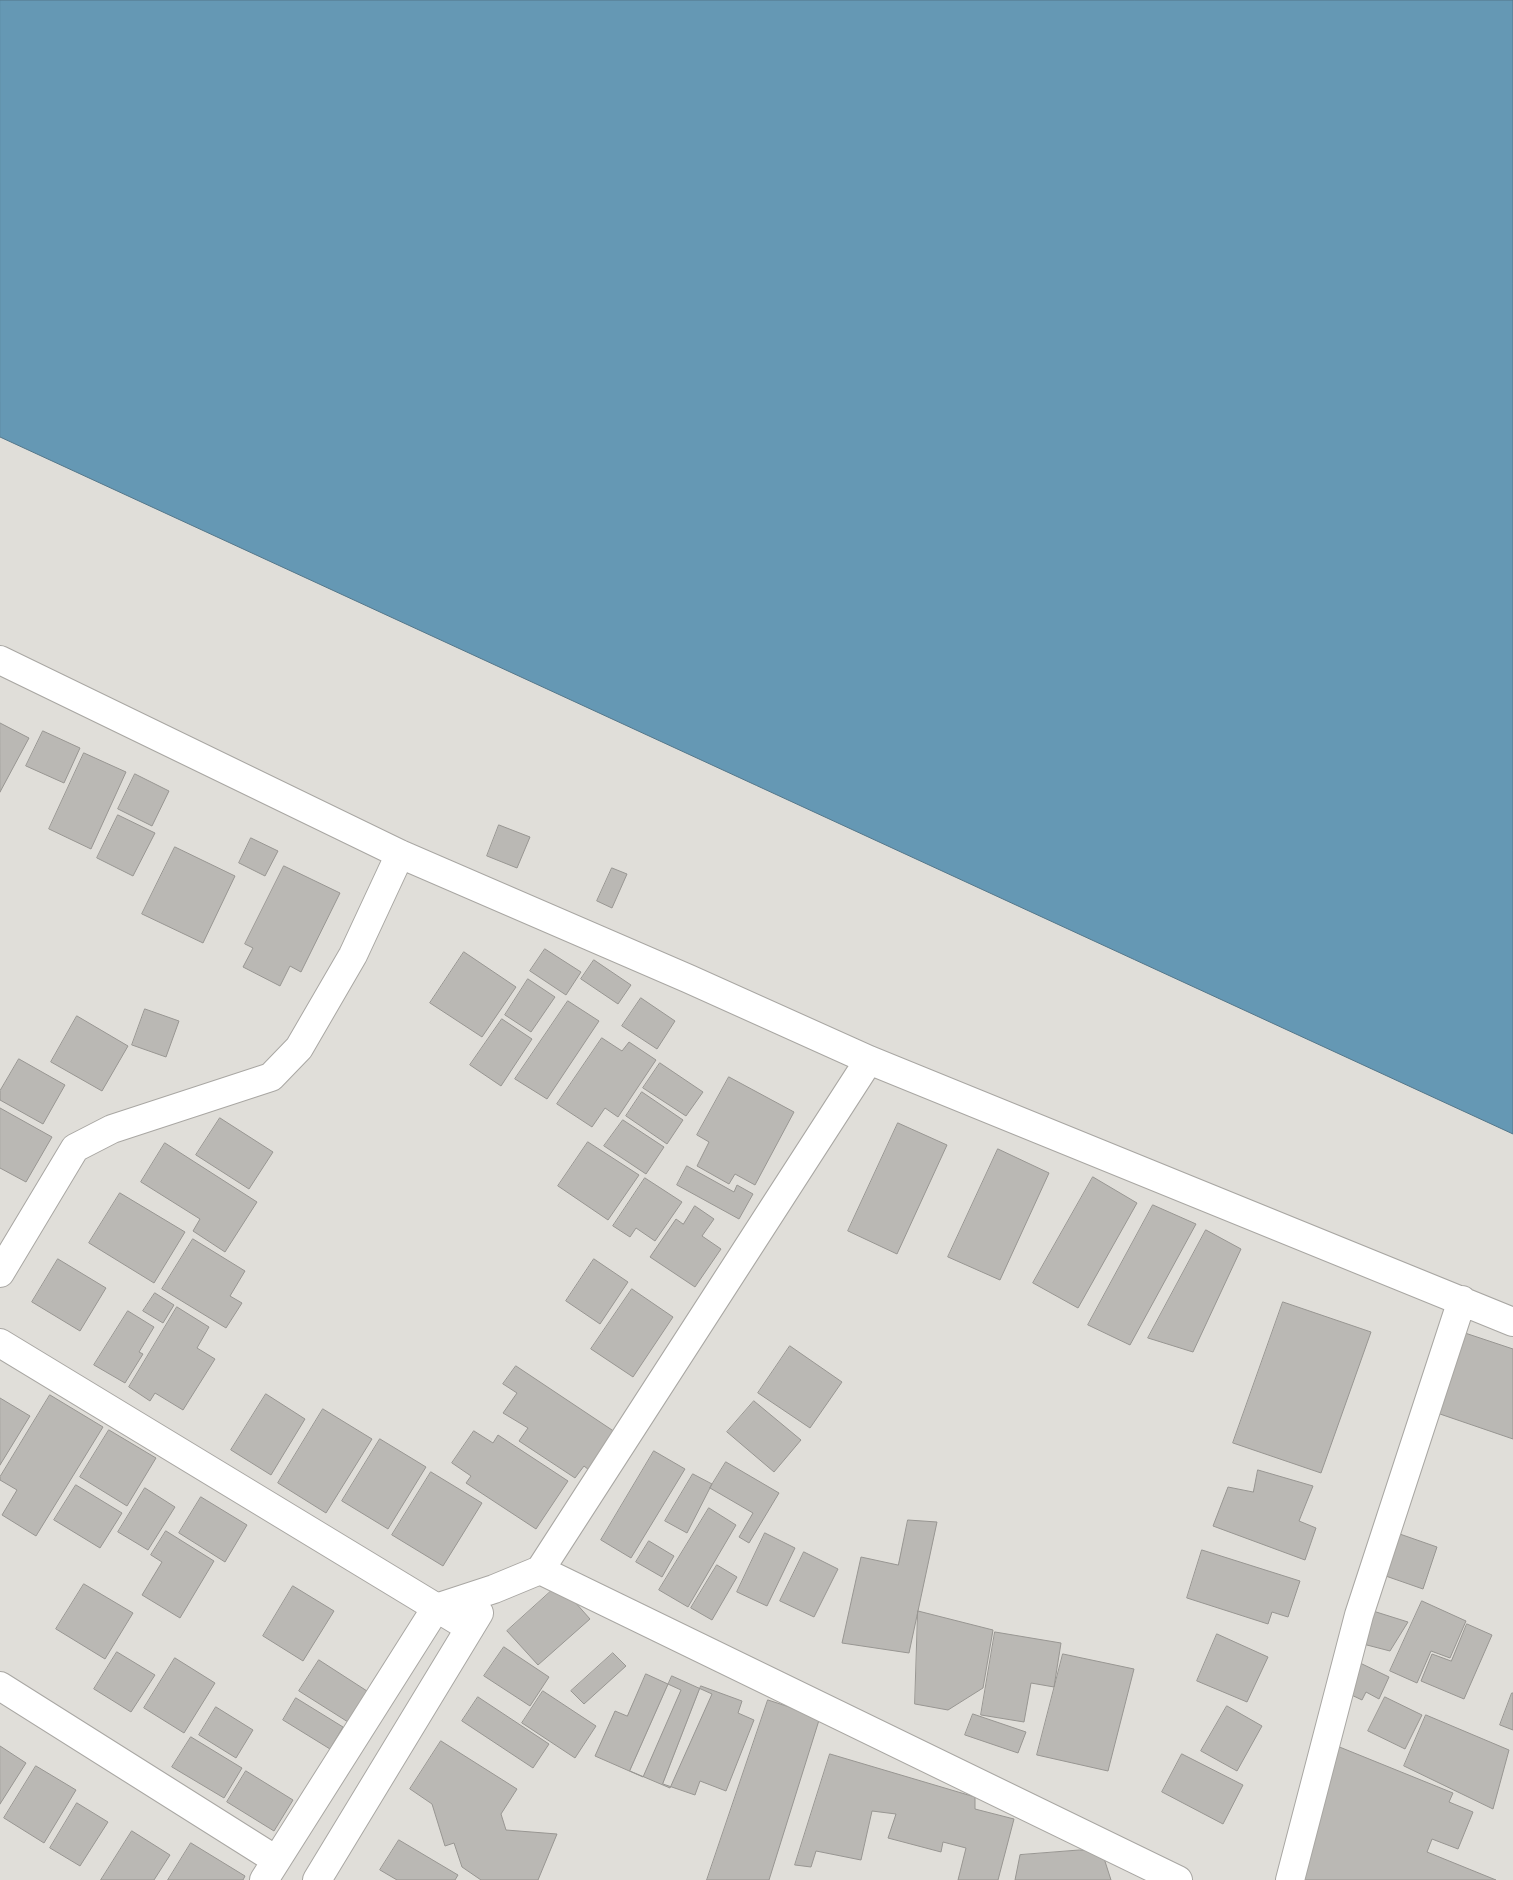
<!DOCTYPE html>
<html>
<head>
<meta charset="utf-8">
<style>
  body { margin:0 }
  canvas { display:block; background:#e0ded9 }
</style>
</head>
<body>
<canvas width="1513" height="1880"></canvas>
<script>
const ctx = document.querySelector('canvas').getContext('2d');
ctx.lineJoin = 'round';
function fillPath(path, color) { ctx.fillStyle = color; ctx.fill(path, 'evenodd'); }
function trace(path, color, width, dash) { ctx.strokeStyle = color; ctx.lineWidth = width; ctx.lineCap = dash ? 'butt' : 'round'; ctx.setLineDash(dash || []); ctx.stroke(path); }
const water = new Path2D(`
  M0,0H1513V1134L0,437Z`);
fillPath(water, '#6598b4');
trace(water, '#54778a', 1);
const building = new Path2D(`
  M0,723L29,738L0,792Z
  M43,731L80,748L64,783L26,766Z
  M84,753L126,772L91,849L49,829Z
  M135,774L169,791L152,826L118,809Z
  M118,815L155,833L133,876L97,858Z
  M499,825L530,837L517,868L487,856Z
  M251,838L278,851L265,876L239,863Z
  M175,847L235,876L203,943L142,914Z
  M284,866L340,893L301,972L290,966L280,986L243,967L253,948L245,944Z
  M612,868L627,874L612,908L597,901Z
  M545,949L581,972L566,995L530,971Z
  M464,952L516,987L482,1037L430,1003Z
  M594,960L631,985L618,1004L581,979Z
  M528,979L555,997L531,1032L505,1015Z
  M641,998L675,1021L657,1049L622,1026Z
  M568,1001L599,1021L547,1099L515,1079Z
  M145,1009L179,1021L166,1057L132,1045Z
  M77,1016L128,1046L102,1091L51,1062Z
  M502,1019L532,1039L501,1086L470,1065Z
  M602,1038L622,1051L629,1042L656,1060L618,1117L605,1108L592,1127L557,1104Z
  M19,1059L65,1085L43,1124L0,1100V1091Z
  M660,1063L703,1092L686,1116L643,1088Z
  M729,1077L794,1112L755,1185L735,1174L729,1184L697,1166L709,1142L697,1135Z
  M642,1092L683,1120L667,1144L626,1116Z
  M0,1108L52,1137L26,1182L0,1168Z
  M220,1118L273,1152L249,1189L196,1155Z
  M623,1120L664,1147L646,1174L604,1146Z
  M898,1123L947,1145L897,1254L848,1231Z
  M588,1142L639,1175L608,1220L558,1186Z
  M165,1143L257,1202L225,1252L193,1231L200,1219L141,1182Z
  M998,1149L1049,1173L1000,1280L948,1257Z
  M687,1166L734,1192L737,1185L753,1194L739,1219L677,1185Z
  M1093,1177L1137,1203L1078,1308L1033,1283Z
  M645,1178L682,1202L655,1241L636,1228L630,1237L613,1226Z
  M120,1193L185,1232L154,1283L89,1243Z
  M1153,1205L1196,1224L1130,1345L1088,1325Z
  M695,1206L714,1219L702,1236L721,1249L695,1287L650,1257L676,1219L683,1224Z
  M1206,1230L1241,1249L1193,1352L1148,1338Z
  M193,1239L245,1271L230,1296L242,1303L226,1328L162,1289Z
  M58,1259L106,1288L80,1331L32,1302Z
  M594,1259L628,1282L600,1324L566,1301Z
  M632,1289L673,1317L633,1377L591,1349Z
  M155,1293L174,1305L163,1323L143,1311Z
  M1283,1302L1371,1332L1321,1473L1233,1443Z
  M177,1307L209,1327L197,1348L215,1359L183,1410L155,1393L150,1401L129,1387Z
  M128,1311L154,1327L139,1352L143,1354L125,1383L94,1365Z
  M1465,1333L1513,1349V1439L1437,1413Z
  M790,1346L842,1382L810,1428L758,1393Z
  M516,1366L615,1432L589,1470L584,1466L575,1478L519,1441L528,1428L503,1413L517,1393L503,1384Z
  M266,1394L305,1419L271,1475L231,1450Z
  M50,1395L103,1427L36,1536L2,1515L17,1490L0,1480V1477Z
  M0,1398L30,1416L0,1465Z
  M754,1401L801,1440L774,1472L727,1432Z
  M323,1409L372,1439L326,1513L278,1483Z
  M109,1430L156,1458L127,1506L80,1477Z
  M474,1431L493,1443L498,1435L568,1481L536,1529L466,1483L471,1476L452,1463Z
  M380,1439L426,1467L388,1529L342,1501Z
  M654,1451L685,1469L631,1558L601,1540Z
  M726,1462L779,1493L749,1543L739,1537L753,1513L710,1488Z
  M1258,1470L1313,1486L1299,1521L1316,1528L1305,1560L1213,1526L1228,1487L1253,1492Z
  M431,1472L482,1503L443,1566L392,1535Z
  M693,1474L712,1484L687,1533L665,1521Z
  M76,1485L122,1513L100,1548L54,1520Z
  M145,1488L175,1507L148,1550L118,1532Z
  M201,1497L247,1525L225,1562L179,1533Z
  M709,1508L736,1525L688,1607L659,1590Z
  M908,1520L937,1522L909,1653L842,1643L861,1557L898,1565Z
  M166,1531L214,1561L180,1618L142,1595L162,1562L151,1555Z
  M1394,1532L1437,1547L1423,1589L1380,1574Z
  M765,1533L795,1548L767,1606L737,1592Z
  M649,1541L674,1556L662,1577L636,1562Z
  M1202,1550L1300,1581L1288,1617L1272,1612L1268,1624L1187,1598Z
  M804,1552L838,1569L814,1617L780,1601Z
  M717,1565L737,1577L712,1620L691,1608Z
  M84,1584L133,1613L105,1659L56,1629Z
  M559,1584L590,1619L538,1665L507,1631Z
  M293,1586L334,1611L303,1661L263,1636Z
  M1422,1601L1466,1621L1450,1658L1431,1651L1417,1683L1390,1671Z
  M918,1611L993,1630L983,1688L948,1710L915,1704Z
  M1373,1611L1408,1622L1390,1651L1363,1644Z
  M1467,1624L1492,1635L1464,1699L1421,1681L1432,1654L1451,1661Z
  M995,1632L1061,1643L1054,1687L1031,1683L1024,1722L981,1715Z
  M1217,1634L1268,1657L1247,1702L1197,1681Z
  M504,1647L549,1677L530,1706L484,1676Z
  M117,1652L155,1675L131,1712L94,1689Z
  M613,1653L626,1666L584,1704L571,1691Z
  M1063,1654L1134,1669L1108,1771L1037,1755Z
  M175,1658L215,1683L184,1733L144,1708Z
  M319,1660L367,1691L348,1722L299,1691Z
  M1358,1662L1389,1677L1379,1699L1366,1692L1362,1700L1343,1691Z
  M646,1674L681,1690L643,1777L595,1756L615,1711L627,1716Z
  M672,1676L712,1694L670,1788L630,1771Z
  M701,1686L742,1701L738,1713L754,1720L726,1791L700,1781L695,1795L663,1784Z
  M543,1691L596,1726L575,1758L522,1723Z
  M1512,1693H1513V1730L1500,1725Z
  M478,1697L549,1744L533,1768L462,1721Z
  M1385,1697L1422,1715L1405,1749L1368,1731Z
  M296,1698L343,1727L330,1749L283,1720Z
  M768,1700L820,1717L769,1880H707Z
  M1227,1706L1262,1726L1237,1771L1201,1751Z
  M216,1707L253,1730L236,1758L199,1735Z
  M973,1714L1026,1732L1018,1753L965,1735Z
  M1426,1715L1509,1750L1493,1809L1404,1766Z
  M191,1737L242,1768L224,1798L172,1767Z
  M441,1741L517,1789L501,1814L506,1830L557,1834L538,1880H481L462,1867L454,1843L445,1846L432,1804L410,1789Z
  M0,1746L26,1763L0,1804Z
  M1337,1746L1453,1793L1449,1802L1473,1812L1458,1849L1432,1839L1427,1852L1496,1880H1298Z
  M830,1754L975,1797V1809L1014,1819L998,1880H958L966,1848L943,1842L941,1852L888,1838L896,1814L872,1811L861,1860L816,1851L811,1867L795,1865Z
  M1182,1754L1243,1785L1223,1824L1162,1792Z
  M36,1766L76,1790L44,1843L4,1818Z
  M246,1771L293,1800L274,1831L227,1802Z
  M77,1803L108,1822L80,1866L50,1848Z
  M132,1831L170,1855L154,1880H101Z
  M399,1840L458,1875L455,1880H397L380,1870Z
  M191,1843L245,1876L243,1880H168Z
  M1080,1850L1102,1852L1111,1880H1015L1020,1855Z`);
fillPath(building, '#bab8b4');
trace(building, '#989692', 1);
const minor = new Path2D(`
  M0,660L400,854L689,979L869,1060L1513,1322
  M0,1273L75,1148L112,1129L271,1077L299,1048L353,955L400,854
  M0,1343L470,1628
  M540,1570L1178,1880
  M0,1686L276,1860
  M264,1880L436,1608L494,1589L540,1570L869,1060
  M317,1880L479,1613
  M1290,1880L1359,1615L1462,1300`);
trace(minor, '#a9a7a3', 30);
trace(minor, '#fff', 28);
</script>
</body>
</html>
